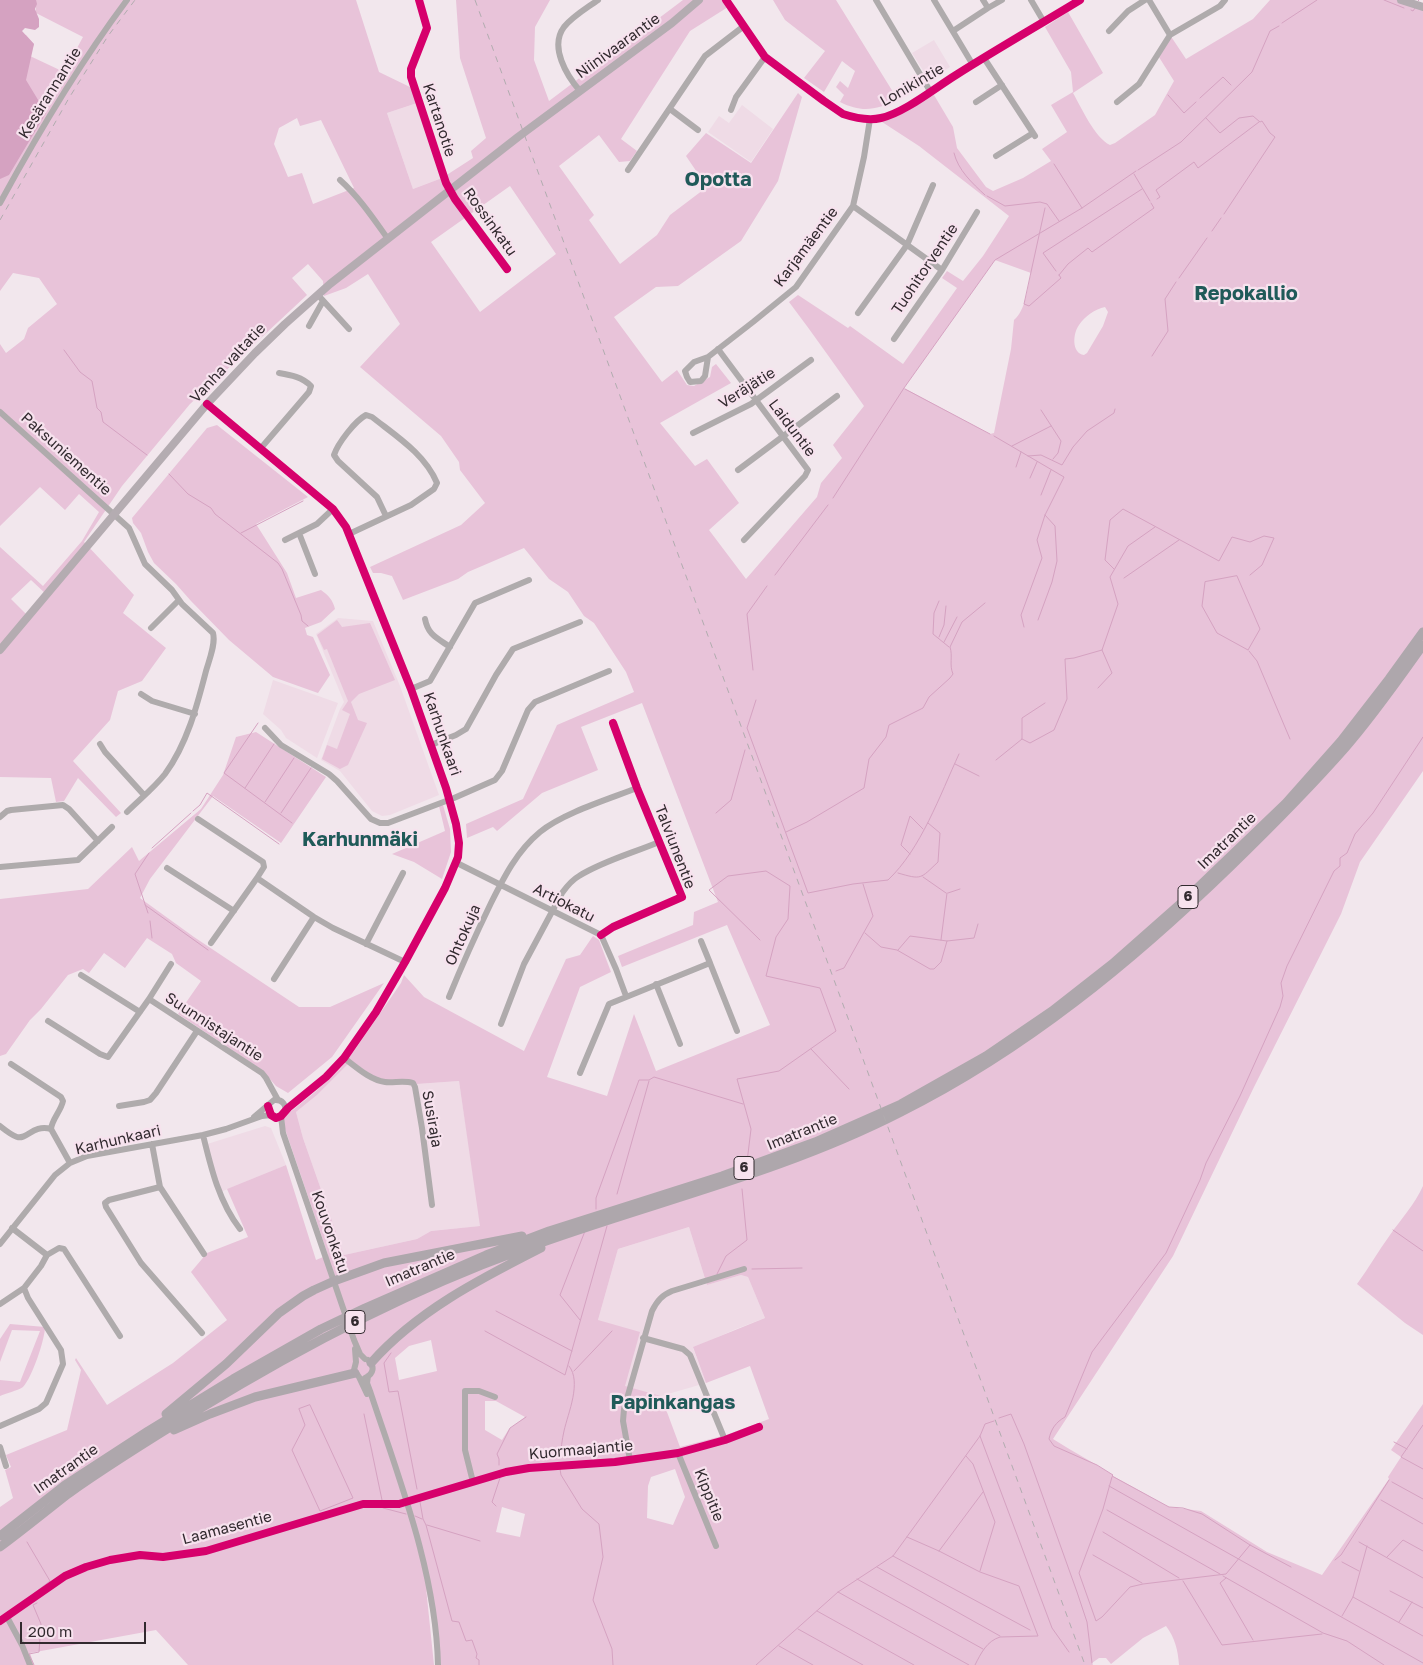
<!DOCTYPE html>
<html>
<head>
<meta charset="utf-8">
<style>
  body { margin:0 }
  #map { position:relative; width:1423px; height:1665px; overflow:hidden; background:#f2e7ed; font-family:"Golos Text",sans-serif }
  canvas { display:block }
  .scale { position:absolute; left:20px; top:1622px; width:126px; height:22px; box-sizing:border-box; border:2px solid #322a2f; border-top:0; padding-left:6px; font-size:15px; line-height:18px; white-space:nowrap; color:#322a2f; -webkit-text-stroke:4px #f7e2ee; paint-order:stroke }
</style>
</head>
<body>
<div id="map">
<canvas width="1423" height="1665"></canvas>
<div class="scale">200 m</div>
</div>
<script>
const ctx = document.querySelector('canvas').getContext('2d');
ctx.lineJoin = 'round';
function fillPath(path, color) { ctx.fillStyle = color; ctx.fill(path, 'evenodd'); }
function trace(path, color, width, dash) { ctx.strokeStyle = color; ctx.lineWidth = width; ctx.lineCap = dash ? 'butt' : 'round'; ctx.setLineDash(dash || []); ctx.stroke(path); }
function write(font, color, halo, rows, align = 'center') {
  ctx.font = font + ' "Golos Text",sans-serif'; ctx.lineWidth = 4.5; ctx.setLineDash([]); ctx.textBaseline = 'middle'; ctx.strokeStyle = halo; ctx.fillStyle = color; for (const [text, x, y, turn = 0] of rows) {
    ctx.save(); ctx.translate(x, y); ctx.rotate((+turn || 0) * Math.PI / 180); ctx.textAlign = isNaN(turn) ? turn : align; if (halo) ctx.strokeText(text, 0, 0); ctx.fillText(text, 0, 0); ctx.restore();
  }
}
fillPath(new Path2D(`
  M934,40L950,67L929,80L912,53Z
  M417,103L442,178L413,189L387,113Z
  M742,105L773,129L751,162L708,132L719,116L729,123Z
  M338,618L373,621L400,686L439,795L390,815L382,816L372,811L340,771L321,760L340,709L344,702L316,634Z
  M273,680L338,703L317,758L286,738L281,730L263,714Z
  M351,1061L411,1080L417,1084L459,1081L481,1226L431,1231L417,1239L344,1255L303,1138L296,1112L317,1095Z
  M265,1126L271,1128L286,1165L218,1193L204,1145Z
  M689,1227L707,1285L741,1275L748,1277L765,1318L736,1329L693,1348L706,1383L661,1396L625,1387L598,1320L618,1249Z`), '#efdbe6');
fillPath(new Path2D(`
  M36,0H356L379,72L412,88L417,103L387,113L413,189L442,178L473,158L471,151L486,138L460,58L456,0H550L535,27L534,60L549,101L683,0H723L728,7L690,31L621,139L637,151L630,161L619,162L599,135L559,166L594,215L589,220L620,264L657,235L670,215L707,187L686,156L706,133L751,163L798,93L802,97L778,181L741,241L678,286L656,287L614,317L662,382L677,370L687,385L694,386L710,377L712,367L716,364L731,383L660,423L695,466L707,459L739,503L709,530L746,579L817,497L821,483L842,458L833,445L864,406C839,371 815,336 789,302L798,295L848,328L850,326L903,364L957,288L942,278L947,271L963,281L983,256L1009,216L919,146L879,120L934,95L953,127L957,148L986,187L993,191L1023,178L1051,161L1042,149L1067,132L1051,105L1073,92L1071,72L1045,27L1068,12L1103,73L1073,93C1081,107 1095,138 1110,145L1115,143L1155,115L1174,81L1157,54L1170,35L1186,59L1253,19L1270,0H1400L1423,7V771L1360,862L1341,914L1254,1087L1173,1256L1053,1439C1073,1452 1093,1462 1113,1475V1476L1169,1507L1201,1511L1267,1552L1322,1575L1389,1479L1388,1477L1401,1457L1391,1450L1423,1404V1665H1179C1178,1650 1175,1638 1166,1626L1143,1638L1111,1664L1106,1658H1099L1092,1663L1093,1665H441L426,1588L434,1665H188L156,1630L30,1653L34,1665H0V1507L13,1498L5,1470L11,1467L6,1455L67,1430L81,1370L75,1360L76,1358L107,1405L173,1363L227,1320L191,1272L207,1253L248,1237L227,1189L286,1165L316,1260L328,1255L285,1129L284,1119L289,1113L315,1092L340,1069L354,1051L401,983L404,975L424,997L524,1051L566,959L580,955L593,936L599,940L611,972L580,987L547,1077L607,1096L634,1014L656,1071L770,1025L727,925L622,967L618,956L693,925L694,912L718,902L642,703L581,727L598,770L542,793L497,831L493,827L467,838L466,824L523,799L557,725L634,692L626,672L594,623L584,616L568,592L549,579L524,548L468,572L458,579L403,600L392,576L381,573H373L370,567L461,525L485,503L460,470L459,462L441,436L360,367L400,324L368,274L346,288L324,296L323,281L308,264L292,278L307,295L190,404L122,486L84,542L134,595L123,613L166,648L142,681L118,691L110,720L73,761L121,813L116,817L78,778L64,801L56,802L51,778L0,777V547L43,586L82,541L99,512L79,494L65,510L40,487L0,526V344L6,353L24,339L28,328L57,304L39,278L13,273L0,291V34L26,35L34,44L30,56L64,72L83,37L36,13ZM297,118L300,126L321,120L354,188L313,204L302,173L288,177L274,144L279,128ZM510,186L556,254L480,312L431,242ZM995,260L1031,273C1027,288 1026,310 1014,320L1011,349L994,433L990,434L904,388ZM1105,307L1108,312L1103,326L1087,353L1084,355C1071,353 1073,333 1079,325C1085,316 1095,309 1105,307ZM31,580L47,595L29,617L11,599ZM351,1061L375,1077L388,1081L411,1080L417,1084L459,1081L480,1226L431,1231L417,1239L344,1255L303,1138L296,1112L317,1095ZM689,1227L707,1285L741,1275L748,1277L765,1318L693,1347L706,1383L750,1366L769,1419L726,1435L680,1447L661,1396L625,1386L640,1332L598,1320L618,1249ZM431,1340L437,1371L399,1380L395,1358L409,1346ZM485,1401H496L525,1417L509,1429L502,1440L485,1430ZM675,1469L685,1497L673,1525L647,1518L648,1486L651,1477ZM502,1507L525,1514L520,1537L496,1532Z
  M773,0H836L898,100C876,110 862,113 840,102L844,95L836,87L840,81L848,88L855,71L842,61L824,92L804,78L825,51L785,20Z
  M217,425L308,497L256,524L287,573L296,598L321,590C328,595 333,600 335,609L321,622L305,628L307,635L313,637L330,675L318,693L273,677L229,640L191,601L176,584L154,563L148,552L141,533L133,523L132,518L207,428Z
  M337,620L342,627L370,623L395,680L359,694L351,702L358,720L367,723L348,765L340,769L322,759L327,745L337,749L350,714L342,710L348,701L327,649L324,650L317,635Z
  M256,732L326,777L281,843L213,796L150,879L140,898L194,937L299,1007H330L384,983L332,1057L288,1093L276,1086L262,1070L178,1014L201,981L176,963L172,954L147,938L125,968L104,953L89,973L83,969L68,975L41,1009L30,1020L6,1054L0,1056V899L88,889L132,847L139,861L201,809L223,775L236,737Z
  M443,805L450,829L451,852L442,879L414,862L392,854L445,831L439,806Z
  M1423,1186V1335L1405,1323L1357,1284C1369,1268 1378,1251 1390,1235C1401,1219 1415,1204 1423,1186Z
  M10,1324L45,1327C45,1339 32,1378 23,1387C17,1391 6,1393 0,1396V1380L20,1382L40,1331L12,1330L0,1362V1339Z`), '#e8c3d9');
fillPath(new Path2D(`
  M0,0H36L37,4L35,9L39,19V27L35,30L25,28L22,31L34,44L26,80L46,113L9,175L0,179Z`), '#d5a2c1');
trace(new Path2D(`
  M1384,0L1404,8
  M1418,1L1419,0
  M1411,10L1413,11L1415,8
  M1282,23L1317,0
  M1168,95L1184,113L1196,102
  M1200,98L1223,77L1231,85
  M1206,118L1220,133L1239,118L1253,116L1260,122L1262,121L1270,133L1275,137L1224,214
  M954,153C958,170 972,183 985,195
  M1054,164L1082,208
  M1138,170L1181,142L1252,72L1270,31L1279,26
  M1134,174L1150,201
  M987,196L1005,206L1040,202L1047,204L1059,221
  M1157,199L1160,197L1156,190L1194,162L1198,168L1259,122
  M1045,208L1024,304L1029,306L1061,278L1059,275
  M1212,231L1221,218
  M1056,271L1043,253L1142,189
  M1059,275L1068,264L1088,248L1092,252L1154,208L1151,203
  M1179,278L1207,238
  M64,350L80,372L92,381L97,408L101,412L103,422L147,455
  M1152,356L1168,331L1165,299L1176,282
  M905,389L990,434
  M1041,410L1061,441L1058,453L1053,459
  M994,436L1064,477L1045,515L1037,540L1042,558L1021,615L1024,627
  M1012,446L1051,426
  M1028,456L1041,455L1062,465L1073,447L1087,431L1114,413L1115,409
  M1016,467L1021,452
  M169,474L188,494L211,508L215,514L278,563L282,569L301,615L302,621L308,626
  M1030,478L1037,462
  M1041,495L1051,470
  M833,498L904,388L995,260L1082,208L1136,171
  M241,533L303,501
  M1114,569L1105,560L1110,520L1123,509L1219,561L1232,537L1250,542L1264,536L1274,538L1262,565L1250,575
  M775,575L828,505
  M1237,576L1260,629L1248,650L1217,633L1202,606L1205,582Z
  M1124,578L1179,540
  M939,601L934,613L933,634L949,647
  M1038,620L1052,582L1057,561L1055,526L1045,515
  M939,637L944,625L946,606
  M944,642L957,617
  M1249,651L1257,661L1290,739
  M753,670L747,614L767,586
  M1098,688L1112,673L1102,650L1118,604L1110,577L1128,546L1155,527
  M756,700L747,728L808,893L853,884L888,880C921,849 940,795 959,754
  M258,723L224,773L292,823
  M1022,739L1030,743L1054,730L1067,699L1065,659L1074,658L1102,650
  M996,760L1022,739V718L1045,703
  M955,764L979,776
  M245,788L274,744
  M265,802L294,758
  M193,811L200,805L207,793L279,844
  M281,813L311,768
  M716,813L731,800L745,750
  M786,832L807,822L864,788L869,759L886,737L889,725L923,708L929,697L950,678L953,674C949,665 953,656 950,647L962,622L985,603
  M152,848L191,813
  M910,854L901,845L910,816L923,829
  M898,873C922,880 920,879 938,862L940,833L928,823
  M923,877L946,893
  M948,893L960,889
  M145,905L208,950
  M148,913L135,874L149,853
  M150,921L152,938
  M865,933L881,947L897,950L930,969H934L941,962L947,941
  M941,940L947,893
  M898,950L910,936L947,941L974,938L978,924
  M836,971L844,968L873,916L863,884
  M811,1049L849,1089
  M747,1162L751,1129L737,1079L779,1071L836,1031L820,988L766,976L776,937L788,919L790,886L766,871L728,876L709,890L760,940
  M617,1194L649,1081
  M596,1209V1198L639,1080H649L654,1077L743,1104
  M1393,1230L1423,1251
  M752,1269L802,1268
  M717,1274L726,1256L747,1240L742,1189
  M496,1311L572,1351
  M580,1320L560,1295L585,1231
  M485,1331L565,1375L607,1226
  M391,1353L384,1363L389,1392L398,1391L417,1489
  M574,1371L612,1331
  M310,1405L353,1498L320,1511L292,1450L305,1425L299,1409Z
  M364,1414L382,1500
  M999,1418L1011,1414L1024,1444L1077,1592L1087,1622L1092,1663
  M1423,1425L1401,1457L1423,1469
  M980,1436L1052,1628L1069,1652
  M1394,1442L1407,1449
  M966,1456L973,1464L995,1522L980,1571
  M560,1458C561,1449 562,1440 564,1431C568,1413 582,1382 569,1366
  M499,1465V1459L497,1454L510,1428L526,1417
  M560,1469L561,1475L582,1509L599,1524L603,1557L593,1600L612,1649L613,1665
  M1112,1477L1103,1509L1079,1573L1096,1621L1102,1617L1130,1587L1143,1584L1226,1574L1250,1545
  M1392,1482L1423,1499
  M1109,1486L1423,1663
  M1381,1500L1423,1524
  M420,1502L423,1519L426,1525L452,1621L459,1622L466,1641L472,1640L477,1654L476,1658L479,1660V1665
  M496,1506L492,1502L500,1478
  M383,1508L406,1514
  M1107,1510L1220,1574
  M415,1516L422,1519
  M427,1525L480,1541
  M1103,1532L1179,1578
  M907,1537L939,1551L980,1572L1019,1586L1038,1636L1000,1637C987,1641 981,1653 975,1665
  M27,1542L50,1581L33,1594
  M1359,1542L1423,1578
  M939,1551L983,1492
  M1093,1555L1142,1583
  M893,1556L1030,1630
  M1387,1557L1403,1540L1423,1551
  M1335,1560L1341,1555L1389,1480
  M1342,1562L1359,1571
  M877,1567L1000,1636
  M1291,1567L1250,1545L1202,1514L1183,1508L1169,1507L1112,1476L1113,1475L1097,1465L1054,1446L1049,1439C1051,1429 1056,1422 1065,1417L1092,1352L1166,1253L1200,1180L1206,1163L1240,1096L1280,1007L1283,996L1281,983L1287,966L1334,871L1340,866V858L1347,853L1355,834L1373,813L1423,737
  M1223,1576L1323,1633L1347,1641L1384,1665
  M1226,1578L1220,1583L1253,1640
  M857,1579L983,1649
  M1183,1581L1222,1645L1322,1634
  M1390,1591L1423,1608
  M838,1592L969,1665
  M1353,1597L1423,1636
  M817,1611L914,1665
  M1342,1616L1353,1597L1367,1546
  M1399,1622L1412,1602
  M798,1629L863,1665
  M779,1646L813,1665
  M34,1665L29,1654L39,1652L41,1624L33,1605L37,1603
  M756,1665L838,1592L893,1556L980,1436L985,1424L994,1421`), '#d5a2c1', 1);
trace(new Path2D(`
  M419,0L427,28L411,69V77L446,183L455,199L507,269
  M726,0L765,57L824,101L843,114C855,118 868,121 881,118C904,113 935,88 956,75C997,49 1039,25 1080,0
  M876,0L930,91
  M934,0L973,65
  M983,0L988,8L1002,0
  M1031,0L1044,22
  M1149,0L1170,35
  M953,31L988,8
  M1109,31L1128,11L1145,0
  M984,58L1035,136
  M580,91C567,76 549,47 564,27C573,16 587,8 598,0
  M976,102L1002,85
  M1117,102L1139,84L1170,35L1220,6L1225,0
  M670,109L698,130
  M731,110L736,97L765,57
  M996,156L1033,133
  M628,170L705,56L744,26
  M340,180C359,197 373,218 388,239
  M0,203C38,133 79,64 127,0
  M853,206L942,270
  M318,295L349,329
  M858,313L907,245L933,185
  M309,326L323,301
  M894,339L942,270L977,212
  M718,349L808,470L805,476L744,540
  M708,357L705,376L701,381L690,382L687,377L685,371L694,362L708,357L753,322L796,287L853,206L864,157L870,119
  M207,404L333,509L346,527L411,689L446,788L456,824L459,843L458,857L445,888L405,962L376,1012L344,1058L326,1077L288,1108L281,1116L276,1118L271,1115L268,1106
  M0,412L129,528L145,564L172,590L182,604L213,633C216,644 209,660 206,671C197,706 187,744 165,774C154,788 139,800 127,812
  M693,433L751,404L811,360
  M261,448L309,392L311,386C302,377 291,375 279,373
  M738,470L837,396
  M299,533L315,574
  M349,534L411,505L434,489L437,483C425,454 396,436 372,417L366,415C355,421 338,443 334,455L338,461L377,497L386,516
  M285,540L317,524L333,509
  M425,619C428,635 437,638 450,647
  M151,628L179,600
  M411,689L430,681L475,603L529,580
  M141,694L152,701L195,714
  M265,728L281,745L329,774L337,781L371,819L380,823H388L454,798L495,780L502,771L528,710L535,702L609,671
  M100,744L105,752L144,795
  M431,745L456,735L466,729L496,675L513,649L580,622
  M0,817L7,811L11,810L63,805L69,809L98,841
  M198,819L263,862L264,867L257,878
  M457,863L601,935L616,969L626,996
  M0,867L78,860L112,827
  M167,868L234,911
  M601,935L613,927L682,897L637,788L613,723
  M701,941L710,963
  M211,943L257,878L314,917L333,928L405,962
  M366,944L403,873
  M171,964L149,999L262,1073L266,1078L278,1100
  M81,975L140,1012
  M274,979L314,917
  M656,984L680,1044
  M449,997C462,965 476,934 491,903C504,877 517,851 540,832C563,813 609,799 637,788
  M48,1021L100,1054L108,1057L149,999
  M501,1024L524,964L562,893C567,886 572,880 579,876C603,861 633,853 659,842
  M344,1058C356,1067 370,1080 385,1082C394,1083 404,1080 413,1083L415,1087L422,1128L432,1205
  M11,1064L61,1097L63,1101C61,1111 52,1119 51,1129L70,1163
  M580,1073L609,1004L710,963L737,1031
  M119,1106L144,1102L150,1100L156,1093L197,1031
  M281,1116L283,1133L354,1340L360,1354L365,1359
  M254,1117L274,1100C282,1099 287,1105 285,1112
  M0,1126C5,1130 11,1135 17,1137C27,1140 33,1124 51,1129
  M203,1135C211,1168 219,1202 240,1229
  M152,1144L160,1187L204,1254
  M160,1187L109,1200L105,1203L106,1207L141,1263L202,1333
  M0,1244L55,1175L70,1163L87,1156L203,1135L226,1129L262,1116L271,1115
  M47,1255L59,1248L64,1249L120,1336
  M0,1304L24,1288
  M643,1338L683,1349L690,1355L725,1440
  M355,1349L356,1362L354,1370L359,1377L367,1394
  M368,1376L367,1383L370,1391C399,1479 436,1572 438,1665
  M365,1378C374,1374 375,1366 368,1360
  M0,1426L39,1409L46,1403L63,1364L61,1350L28,1298L24,1288L41,1266L47,1255L12,1228
  M0,1447L6,1466
  M678,1453L716,1546
  M630,1460L623,1421L624,1409L652,1311C657,1301 662,1295 672,1291L744,1269
  M473,1482L465,1450V1391H479L495,1397
  M7,1617L22,1645L30,1665
  M0,1621L65,1576L86,1567L110,1560L140,1555L163,1557L206,1551L363,1504H399L506,1472L529,1468L615,1462L678,1453L725,1440L759,1427`), '#afabac', 6);
trace(new Path2D(`
  M1401,0L1423,7
  M0,650L207,404L255,353L285,324L330,284L518,137L672,23L699,0`), '#b4acb1', 8);
trace(new Path2D(`
  M371,1363C417,1311 480,1279 541,1248
  M166,1414L226,1364L279,1313L303,1296L314,1290L334,1281L384,1263L522,1236
  M174,1430L210,1414L255,1397L355,1373
  M0,1536L65,1485L148,1431L233,1379L321,1329L365,1308L486,1255L549,1231L722,1176L815,1142L901,1104L986,1056L1052,1011L1112,964L1189,896L1286,803L1341,741L1389,679L1423,632
  M0,1547C23,1530 45,1512 68,1494C110,1464 154,1437 198,1410C301,1347 408,1291 521,1250C648,1203 780,1174 901,1112C1025,1050 1132,962 1231,866C1270,828 1309,789 1345,748C1373,716 1398,680 1423,645`), '#aea7ac', 9);
trace(new Path2D(`
  M475,0L1085,1665
  M0,220L69,98L108,36L135,0`), '#b1acaf', 1, [6, 6]);
trace(new Path2D(`
  M419,0L427,28L411,69V77L446,183L455,199L507,269
  M726,0L765,57L824,101L843,114C855,118 868,121 881,118C904,113 935,88 956,75C997,49 1039,25 1080,0
  M207,404L333,509L346,527L411,689L446,788L456,824L459,843L458,857L445,888L405,962L376,1012L344,1058L326,1077L288,1108L281,1116L276,1118L271,1115L268,1106
  M601,935L613,927L682,897L637,788L613,723
  M0,1621L65,1576L86,1567L110,1560L140,1555L163,1557L206,1551L363,1504H399L506,1472L529,1468L615,1462L678,1453L725,1440L759,1427`), '#d6006c', 8);
for (const [x, y, w] of [
  [1188,897,20],
  [744,1168,20],
  [355,1322,20]
]) { const box = new Path2D(); box.roundRect(x - w / 2, y - 11.5, w, 23, 4); ctx.fillStyle = '#f7e2ee'; ctx.fill(box); trace(box, '#322a2f', 1); }
write('bold 14px', '#322a2f', null, [
  ["6",1188,897],
  ["6",744,1168],
  ["6",355,1322]
]);
write('15px', '#322a2f', '#f7e2ee', [
  ["Niinivaarantie",618,46,-36],
  ["Lonikintie",912,85,-30],
  ["Kesärannantie",50,93,-58],
  ["Kartanotie",439,120,72],
  ["Rossinkatu",490,222,54],
  ["Karjamäentie",806,247,-53],
  ["Tuohitorventie",925,269,-56],
  ["Vanha valtatie",228,363,-47],
  ["Veräjätie",747,388,-32],
  ["Laiduntie",792,428,53],
  ["Paksuniementie",66,454,42],
  ["Karhunkaari",442,734,71],
  ["Imatrantie",1227,841,-44],
  ["Talviunentie",675,847,69],
  ["Artiokatu",564,903,27],
  ["Ohtokuja",463,935,-66],
  ["Suunnistajantie",214,1027,33],
  ["Susiraja",432,1119,80],
  ["Imatrantie",802,1132,-22],
  ["Karhunkaari",118,1140,-13],
  ["Kouvonkatu",330,1232,71],
  ["Imatrantie",420,1268,-23],
  ["Kuormaajantie",581,1450,-5],
  ["Imatrantie",66,1469,-35],
  ["Kippitie",709,1495,68],
  ["Laamasentie",227,1528,-15]
]);
write('bold 20px', '#205a59', '#f7e2ee', [
  ["Opotta",718,180],
  ["Repokallio",1246,294],
  ["Karhunmäki",360,840],
  ["Papinkangas",673,1403]
]);
</script>
</body>
</html>
